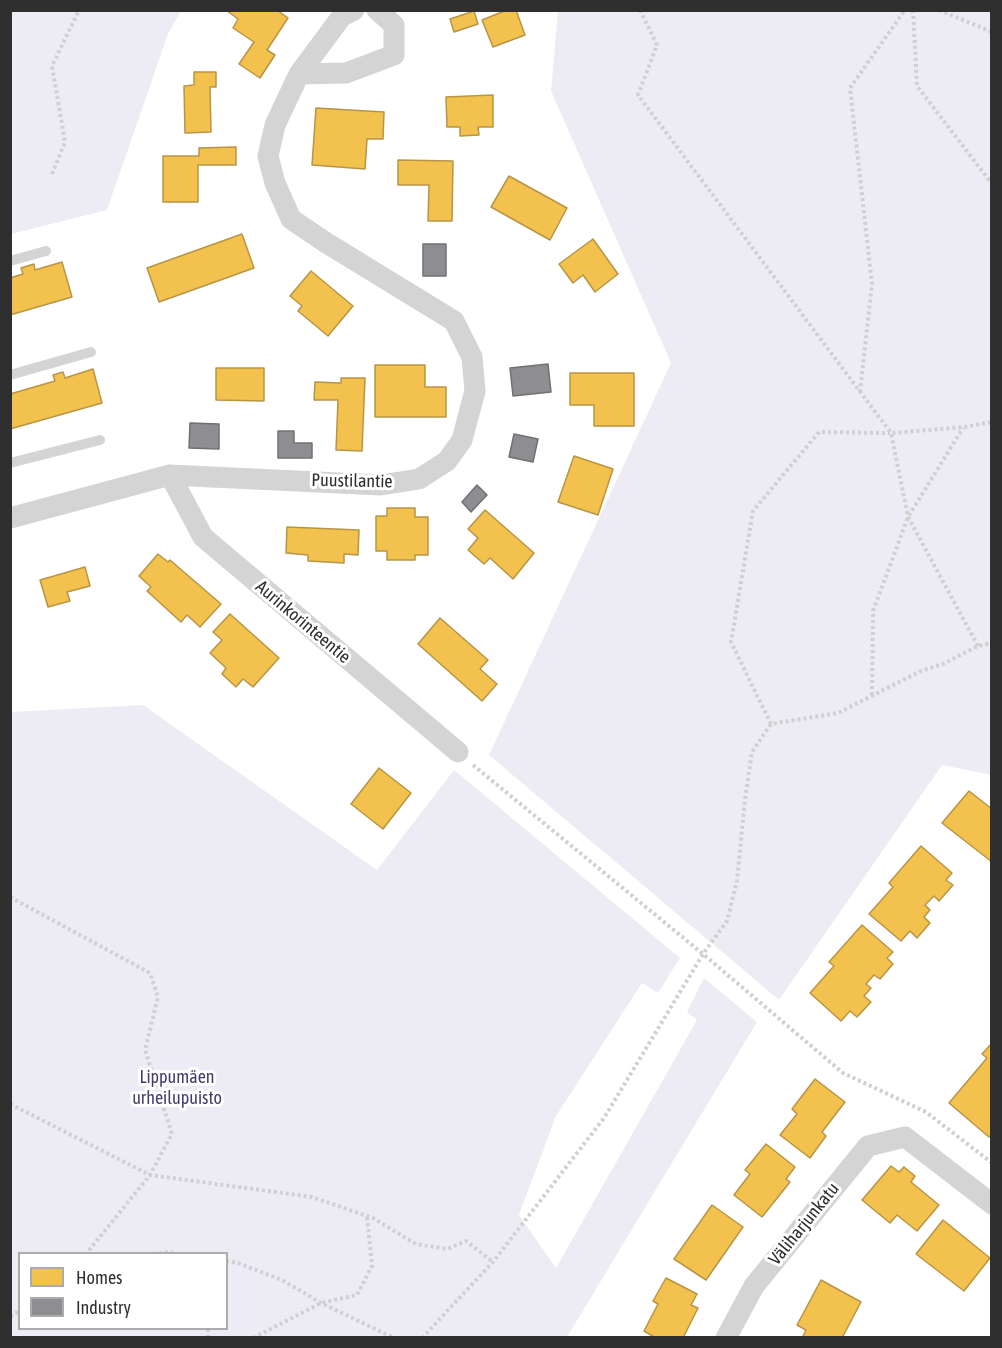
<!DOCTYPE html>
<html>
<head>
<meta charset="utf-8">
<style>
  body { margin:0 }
  #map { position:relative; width:1002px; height:1348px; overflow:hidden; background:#fff; font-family:"Asap Condensed",sans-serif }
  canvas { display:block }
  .frame { position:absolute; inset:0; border:12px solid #2f2f2f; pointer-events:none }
  .legend { position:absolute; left:18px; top:1252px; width:210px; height:78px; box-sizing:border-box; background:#fff; border:2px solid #acacac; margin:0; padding:8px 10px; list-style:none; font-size:18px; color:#2f2f2f }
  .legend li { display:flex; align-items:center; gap:12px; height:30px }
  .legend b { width:30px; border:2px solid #acacac }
</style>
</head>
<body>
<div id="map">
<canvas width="1002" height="1348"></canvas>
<div class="frame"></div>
<ul class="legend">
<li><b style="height:16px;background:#f2c14e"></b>Homes</li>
<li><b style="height:16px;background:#8d8d92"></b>Industry</li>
</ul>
</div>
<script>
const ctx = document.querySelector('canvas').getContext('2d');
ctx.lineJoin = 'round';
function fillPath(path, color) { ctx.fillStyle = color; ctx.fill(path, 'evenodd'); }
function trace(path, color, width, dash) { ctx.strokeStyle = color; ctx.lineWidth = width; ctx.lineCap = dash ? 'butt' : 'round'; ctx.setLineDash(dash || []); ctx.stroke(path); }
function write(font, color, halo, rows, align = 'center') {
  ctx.font = font + ' "Asap Condensed",sans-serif'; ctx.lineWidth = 6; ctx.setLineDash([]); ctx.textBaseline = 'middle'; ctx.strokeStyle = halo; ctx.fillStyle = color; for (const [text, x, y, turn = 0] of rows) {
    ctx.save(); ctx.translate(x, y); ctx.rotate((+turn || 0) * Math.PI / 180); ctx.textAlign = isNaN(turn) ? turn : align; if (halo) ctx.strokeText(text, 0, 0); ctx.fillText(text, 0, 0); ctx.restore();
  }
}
fillPath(new Path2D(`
  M11,10L181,11L168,34L107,210L11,234Z
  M558,11H991V775L942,765L779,1000L489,755L671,363L551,91Z
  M143,705L377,870L454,770L680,958L658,993L642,983L556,1116L519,1215L556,1268L697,1020L687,1012L704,978L757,1022L567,1337H11V712ZM20,1254H226V1328H20Z`), '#edecf5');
const homes = new Path2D(`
  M226,10H277L288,18L267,50L275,55L260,78L239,64L254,42L233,28L238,19Z
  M507,10H516L525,35L493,47L482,20Z
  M474,11L478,24L454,32L450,19Z
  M194,72H216V87H210L211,132L185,133L184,86L194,85Z
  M493,95V127H478L479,135L460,136V127H447L446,97Z
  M316,108L384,112L383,139H367L365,169L312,165Z
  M236,147V165H198V202H163V156H199V148Z
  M398,160L453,161L452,221H428L429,185H398Z
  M509,176L567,208L550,240L491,207Z
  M242,234L254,268L159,302L147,268Z
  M593,239L618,274L595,292L583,275L573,283L559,264Z
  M62,262L72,297L10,315V278L23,274L21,268L34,264L35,270Z
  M311,271L353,306L328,336L298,311L302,306L290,296Z
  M375,365H425V387H446V417H375Z
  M216,368H264V401L216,400Z
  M93,369L102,403L10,429V394L55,381L53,375L63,372L65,378Z
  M570,373H634V426H594V405H570Z
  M341,378H365L362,451L336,450L338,400H314L315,382L341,383Z
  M574,456L613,469L598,515L558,502Z
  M387,508H415V517H428V555H415V560H387V551H376V516H387Z
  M485,510L534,553L513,579L490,558L484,564L468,550L478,538L468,529Z
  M287,527L359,530L358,555L344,554V563L308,561V555L286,553Z
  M158,554L168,562L170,560L221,604L200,627L187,615L181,622L147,591L151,587L139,576Z
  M85,567L90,586L67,592L70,601L48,607L40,580Z
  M230,614L279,658L253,687L243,679L236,687L222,674L226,668L210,653L222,640L213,632Z
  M440,618L488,660L480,669L497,684L482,701L418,644Z
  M379,768L411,793L383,829L351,804Z
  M969,791L992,809V862L942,823Z
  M921,846L952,873L946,880L953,885L939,901L934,896L925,905L930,910L924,917L930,923L917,938L910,931L901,941L869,914L893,887L889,883Z
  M862,925L893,952L887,958L893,964L880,979L874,975L866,984L871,988L864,996L871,1002L857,1017L850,1011L841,1021L810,993L834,966L829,962Z
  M992,1043V1134L989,1137L949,1103L987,1058L982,1054Z
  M815,1079L845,1102L822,1132L826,1136L810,1158L780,1135L797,1114L792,1109Z
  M766,1144L795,1167L786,1179L790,1182L762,1217L734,1195L750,1174L745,1170Z
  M891,1166L899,1172L904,1167L915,1176L911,1182L939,1205L917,1231L897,1215L890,1223L862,1200Z
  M712,1205L743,1227L706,1280L674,1259Z
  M943,1220L990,1258L964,1291L916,1254Z
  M666,1278L697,1294L691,1305L698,1308L683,1338H656L644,1331L658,1304L653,1301Z
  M821,1280L861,1302L842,1338H802L806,1330L797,1325Z`);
fillPath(homes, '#f2c14e');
trace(homes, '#b89545', 1.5);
const industry = new Path2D(`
  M423,244H446V276H423Z
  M548,364L551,392L513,396L510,368Z
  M190,423L219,424V449L189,448Z
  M278,431H294V443H312V458H278Z
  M514,434L538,439L533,462L509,457Z
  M477,485L487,495L471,512L462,502Z`);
fillPath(industry, '#8d8d92');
trace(industry, '#717174', 1.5);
trace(new Path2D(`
  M640,10L657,45L638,95L891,433
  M913,10L917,86L992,184
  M939,10L992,32
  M52,174L65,142L52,66L79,10
  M860,392L872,284L850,88L905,10
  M978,646L908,517L891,433L964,427L992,422
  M872,695L873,611L908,517L963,428
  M771,724L731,642L753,511L819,432L890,433
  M473,765L703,954L843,1073L926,1112L992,1163
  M10,897L150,973L158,997L145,1050L172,1134L150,1175L86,1254
  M10,1104L150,1175L312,1197L373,1218L416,1244L447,1249L466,1241L493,1262
  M153,1254L170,1252L179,1254
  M226,1261L238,1263L282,1280L321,1303L394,1338
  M10,1316L20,1311
  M208,1338V1328
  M253,1338L321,1303L357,1295L372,1266L367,1216
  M422,1338L493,1262L604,1118L703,954L727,921L737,881L745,799L752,752L771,724L838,713L921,671L943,664L978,646L992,643`), '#d0d0d0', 4, [3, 3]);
trace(new Path2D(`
  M10,261L46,251
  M10,375L91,352
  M10,463L100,440`), '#d4d4d4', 10);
trace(new Path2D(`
  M299,74L346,73L394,55V25L377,10
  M170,475L203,537L458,752
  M10,518L170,475L381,485L419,479L447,461L462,440L475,391L472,357L454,321L325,242L291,219L275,183L268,156L275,125L299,74L342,16L354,10
  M726,1338L754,1286L868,1146L905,1137L992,1204`), '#d4d4d4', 21);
write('18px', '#2f2f2f', '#fff', [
  ["Puustilantie",352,481,1],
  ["Aurinkorinteentie",303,622,40],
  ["Väliharjunkatu",804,1224,-51]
]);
write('18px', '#453c6c', '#fff', [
  ["Lippumäen",177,1077],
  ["urheilupuisto",177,1098]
]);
</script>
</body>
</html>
